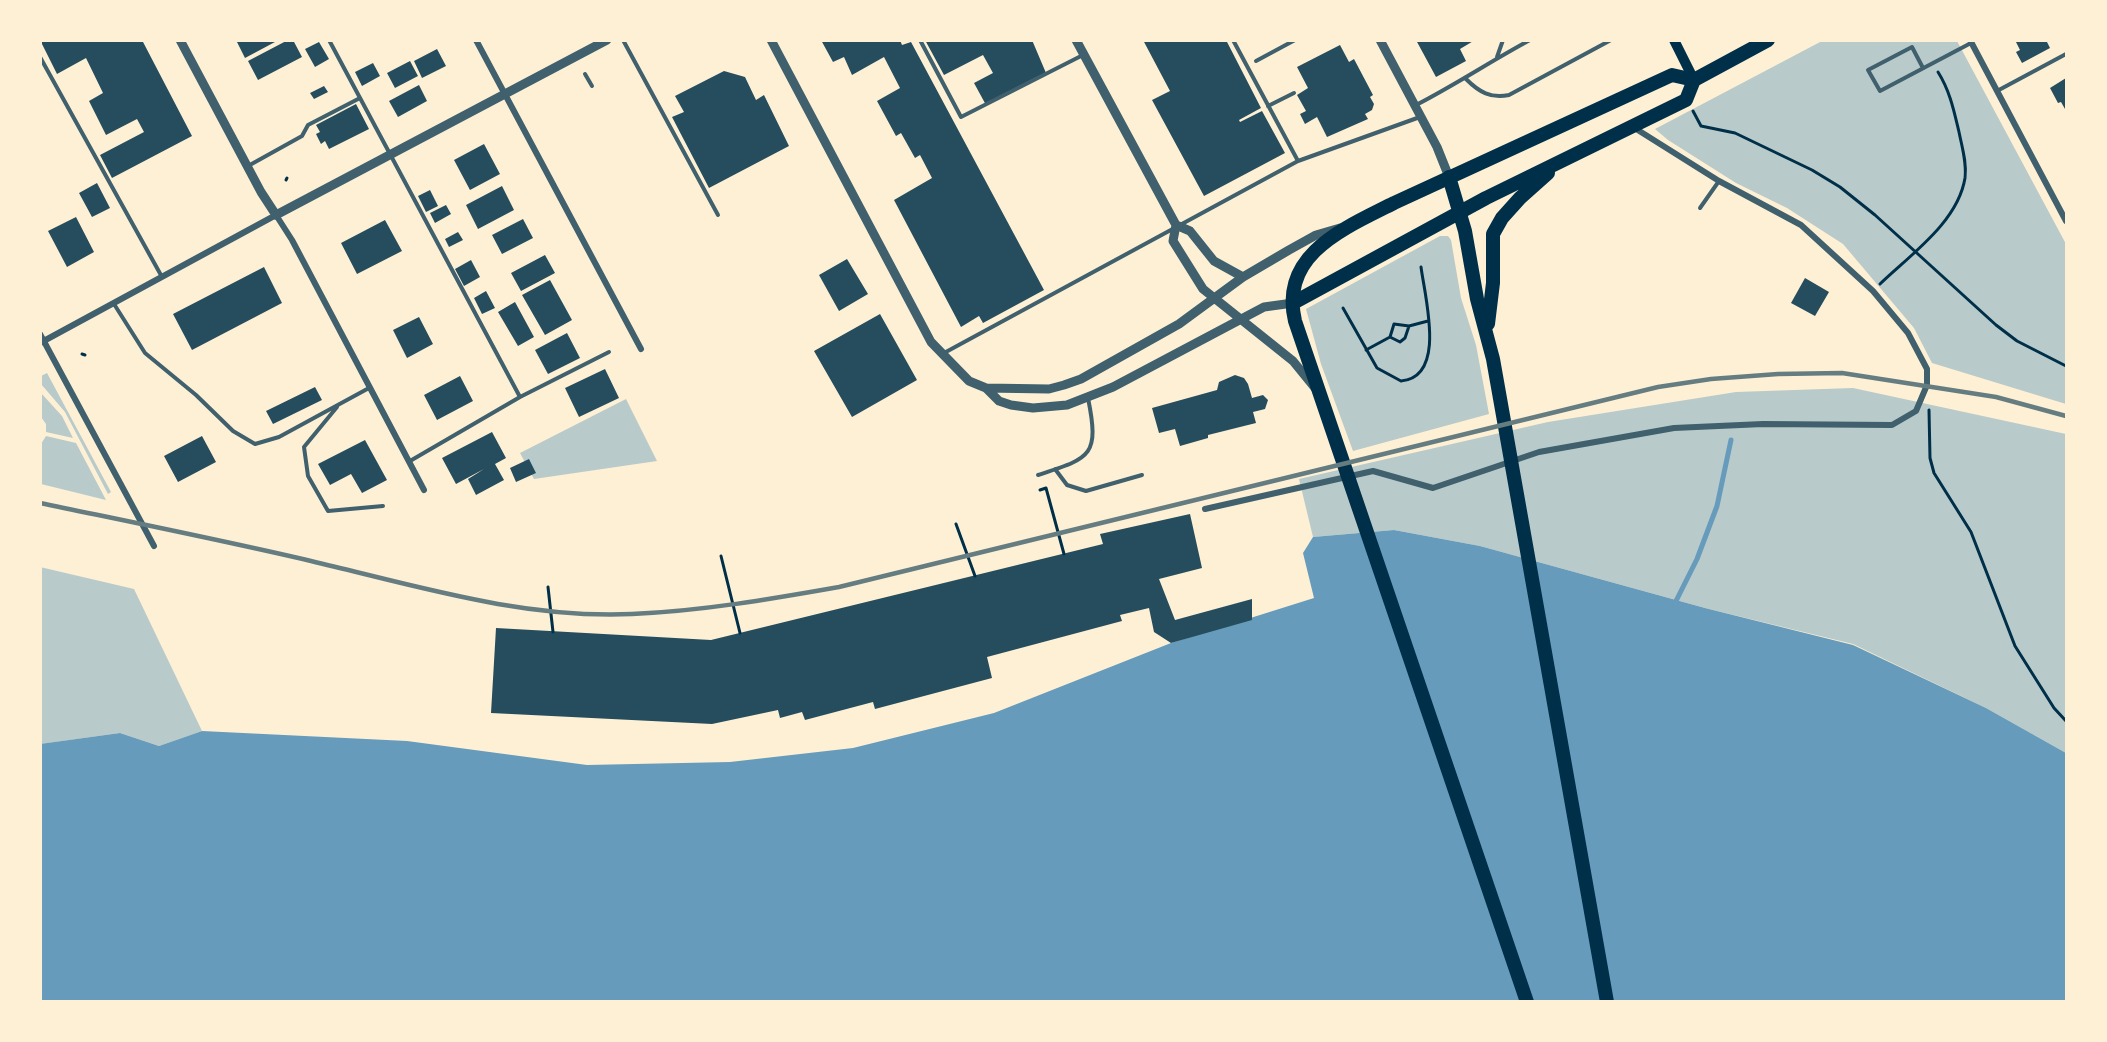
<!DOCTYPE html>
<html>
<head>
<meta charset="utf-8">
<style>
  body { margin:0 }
  #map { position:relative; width:2107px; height:1042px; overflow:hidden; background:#fdf0d5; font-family:Arial,sans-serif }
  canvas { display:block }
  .frame { position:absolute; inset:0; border:42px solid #fdf0d5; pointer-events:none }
</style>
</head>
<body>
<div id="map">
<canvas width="2107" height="1042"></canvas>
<div class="frame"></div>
</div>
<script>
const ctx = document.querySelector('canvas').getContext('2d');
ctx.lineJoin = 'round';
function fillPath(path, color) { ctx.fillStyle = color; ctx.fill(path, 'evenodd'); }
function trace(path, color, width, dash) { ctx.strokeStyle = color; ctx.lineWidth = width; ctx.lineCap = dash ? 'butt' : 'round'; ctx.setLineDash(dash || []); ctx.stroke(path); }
fillPath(new Path2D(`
  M1822,41H1957L2066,244V404L1932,363L1914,328L1843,244L1787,208L1736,183L1668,140L1655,129Z
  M1440,236H1448L1451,240L1461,298L1476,345L1489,414L1353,451L1321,364L1306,309Z
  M47,373L111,492L108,494L65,412L41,384V376Z
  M1853,388L2066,434V753L1986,708L1853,644L1705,608L1480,546L1394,530L1313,537L1299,479L1548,422L1736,392Z
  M41,393L62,416L73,438L46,432V424L41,417Z
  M626,399L657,461L534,479L520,453Z
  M46,436L76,443L106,500L41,484V444Z
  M40,567L134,589L202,731L159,746L120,733L41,744Z`), '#b9caca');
fillPath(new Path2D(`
  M1394,530L1480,546L1705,608L1853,645L1986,708L2066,753V1001H41L40,744L120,733L159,746L202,731L407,741L587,765L730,762L853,748L994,713L1171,643L1314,598L1303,553L1313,537Z`), '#669bbc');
trace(new Path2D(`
  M1674,605L1697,559L1717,506L1731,440`), '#669bbc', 5);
fillPath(new Path2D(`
  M40,40H142L192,136L112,178L100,155L144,132L137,119L106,135L89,101L103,93L86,58L57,74Z
  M236,40H274L275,42L245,58Z
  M288,40H293L302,57L258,80L248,61Z
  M821,40H900L902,45L911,42L1044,290L983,323L979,316L961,327L894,200L932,178L920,155L915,158L901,133L896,136L877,101L900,88L884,57L852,75L844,57L833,62Z
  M925,40H1032L1046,73L986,105L974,83L993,73L983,55L944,75Z
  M1143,40H1226L1261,108L1239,120L1240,122L1262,111L1285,153L1204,196L1152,100L1170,91Z
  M1416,40H1475L1460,49L1466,61L1436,77Z
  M2015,40H2046L2050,48L2022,63L2016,52L2020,50Z
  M319,42L329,59L315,67L305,49Z
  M1340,45L1349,62L1354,59L1373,95L1370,97L1374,104L1372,110L1365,114L1368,119L1327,137L1317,117L1305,124L1300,114L1306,111L1297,95L1308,88L1297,67Z
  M437,49L446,66L422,78L414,61Z
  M410,61L418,76L395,88L387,73Z
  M373,63L380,76L362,86L355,72Z
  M724,71L745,77L756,100L764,95L789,146L709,188L672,117L684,112L675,96Z
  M2066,78V108L2065,109L2061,102L2058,103L2050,88Z
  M419,85L427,101L398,117L389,101Z
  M324,86L328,92L314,99L310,93Z
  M356,104L369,129L329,149L325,141L321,144L316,134L320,132L316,125Z
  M484,144L500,174L470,190L454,160Z
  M97,183L110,208L92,217L79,193Z
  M502,186L514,210L478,229L466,205Z
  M430,190L438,206L426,212L418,196Z
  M446,205L451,214L435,223L430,213Z
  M76,217L94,252L67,267L48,231Z
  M523,219L533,238L502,254L492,235Z
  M385,220L402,251L357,274L341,243Z
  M458,232L463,240L449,247L445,239Z
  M545,255L555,273L521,291L511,273Z
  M847,259L868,294L839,311L819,275Z
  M471,260L480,277L464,286L455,269Z
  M264,267L282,303L192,350L173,314Z
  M1805,278L1829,292L1815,316L1791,303Z
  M550,280L572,320L545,335L522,295Z
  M486,291L495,308L482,314L474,298Z
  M515,302L534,337L518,346L498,312Z
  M880,314L917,380L852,417L814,351Z
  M419,317L433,344L407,358L393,330Z
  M567,333L580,358L548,374L535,350Z
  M605,369L619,398L579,417L565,388Z
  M1235,375L1244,378L1248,384L1252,398L1263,395L1268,400L1265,409L1253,412L1256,423L1208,435V438L1180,446L1175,429L1159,433L1152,408L1217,390L1219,382Z
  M460,376L473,401L437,420L424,395Z
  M315,387L322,400L273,424L266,411Z
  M492,432L506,458L495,464L504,480L476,495L468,479L484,469L456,484L442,458Z
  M202,436L216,462L178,482L164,456Z
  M365,440L387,480L362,493L351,474L330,485L318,464Z
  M529,459L536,473L516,482L510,468Z
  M1190,514L1202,568L1159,579L1175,620L1252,599V620L1171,643L1154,632L1149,608L1120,615L1122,621L987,657L992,678L875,709L873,702L805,720L802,712L780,718L778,710L712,724L491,713L496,628L711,640L1103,544L1100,534Z`), '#264d5e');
trace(new Path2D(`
  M1693,111L1701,126L1735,133L1812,170L1840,187L1875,215L1996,325L2017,341L2066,366
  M286,180L287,178
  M1880,284C1910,255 1958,222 1965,178C1967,163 1962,147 1959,132C1954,111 1950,91 1938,72
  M1343,308L1377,368L1401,381C1447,377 1425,298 1421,267
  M1390,337L1394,324L1409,326L1428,321
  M1390,337L1400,342L1405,338L1409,326
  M1366,350L1390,337
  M82,354L85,355
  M1929,410L1930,458L1934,473L1971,532L2015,646L2054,708L2066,721
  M1040,490L1046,488L1064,554
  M956,524L975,576
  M721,556L740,633
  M548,587L553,632`), '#003049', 3);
trace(new Path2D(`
  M329,40L520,397
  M623,40L718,215
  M920,40L961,117L1083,55
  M1233,40L1298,161
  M40,57L162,277
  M1497,57L1503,40
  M1256,61L1295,40
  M1923,68L1912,47L1868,70L1880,91L1971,43
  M585,74L592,86
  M1466,79C1479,92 1491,99 1509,95L1611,40
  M1997,91L2066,54
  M1416,105C1455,85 1491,61 1530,40
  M1268,106L1294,93
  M248,166L302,136L308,125L360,98
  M1700,208L1719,181
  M114,304L145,353L196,395L233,431L255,444L279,437L369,388
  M944,353L1298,161L1420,117
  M337,407L304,447L308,476L328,511L383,506
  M410,461L520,397L609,352
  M1055,469L1067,485L1086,491L1142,475
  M1038,475C1090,458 1100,457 1088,398`), '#3f606c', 4);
trace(new Path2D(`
  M476,40L641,349
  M1970,40L2066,221
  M40,334L154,546
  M40,343L276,215L292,240L424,490
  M1205,509L1373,471L1433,488L1539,452L1674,428L1763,424L1892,425L1916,411L1927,385V369L1908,333L1873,291L1801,225L1719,181L1633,127`), '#3f606c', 6);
trace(new Path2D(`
  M180,40L261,192L276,215L607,40
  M771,40L931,342L969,381L986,388L1049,389L1064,385L1081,379L1179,324L1243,277L1289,250L1316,235L1340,228
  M1076,40L1176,225L1190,231L1214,261L1243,277
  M1380,40L1437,147L1449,177
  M1176,225L1173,241L1203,289L1293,361L1315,388
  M986,388L999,401L1011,405L1033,408L1067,405L1113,387L1264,307L1293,303`), '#3f606c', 9);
trace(new Path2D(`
  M1674,40L1694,80`), '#003049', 10);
trace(new Path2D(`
  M1449,177L1465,231L1477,299L1493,359L1607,1002
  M1293,303L1486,198L1686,100L1694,80
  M1488,324L1493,283V234L1502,218L1520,198L1548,173
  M1527,1002L1295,321C1279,254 1345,228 1394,203L1672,75L1694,80L1768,40`), '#003049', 14);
trace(new Path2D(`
  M40,503C131,522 221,540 311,561C417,586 523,619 632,614C702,611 771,599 839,587L1658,387L1711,379L1778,374L1842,373L1996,397L2066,416`), '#657d81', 4.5);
</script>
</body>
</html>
